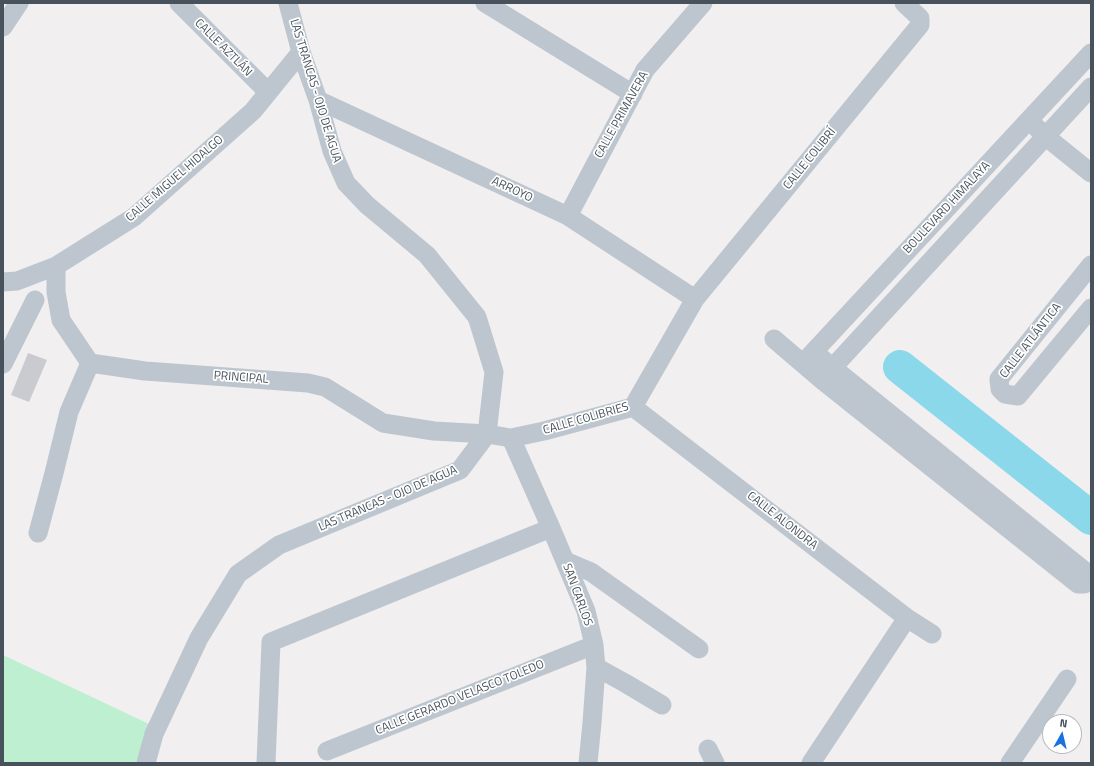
<!DOCTYPE html>
<html>
<head>
<meta charset="utf-8">
<style>
  body { margin:0 }
  #map { position:relative; width:1094px; height:766px; overflow:hidden; background:#f1efef; font-family:"Titillium Web",sans-serif }
  canvas { display:block }
  .frame { position:absolute; inset:0; border:4px solid #47525c; pointer-events:none }
  .north { position:absolute; left:1042px; top:714px; width:40px; height:40px; box-sizing:border-box; background:#fff; border:1px solid #b5babe; border-radius:50%; rotate:8deg; font-size:11px; font-weight:700; line-height:16px; text-align:center; color:#47525c }
  .north::after { content:''; display:block; margin:auto; width:14px; height:18px; background:#1a72e0; clip-path:polygon(50% 0,100% 100%,50% 72%,0 100%) }
</style>
</head>
<body>
<div id="map">
<canvas width="1094" height="766"></canvas>
<div class="frame"></div>
<div class="north">N</div>
</div>
<script>
const ctx = document.querySelector('canvas').getContext('2d');
ctx.lineJoin = 'round';
function fillPath(path, color) { ctx.fillStyle = color; ctx.fill(path, 'evenodd'); }
function trace(path, color, width, dash) { ctx.strokeStyle = color; ctx.lineWidth = width; ctx.lineCap = dash ? 'butt' : 'round'; ctx.setLineDash(dash || []); ctx.stroke(path); }
function write(font, color, halo, rows, align = 'center') {
  ctx.font = font + ' "Titillium Web",sans-serif'; ctx.lineWidth = 3.5; ctx.setLineDash([]); ctx.textBaseline = 'middle'; ctx.strokeStyle = halo; ctx.fillStyle = color; for (const [text, x, y, turn = 0] of rows) {
    ctx.save(); ctx.translate(x, y); ctx.rotate((+turn || 0) * Math.PI / 180); ctx.textAlign = isNaN(turn) ? turn : align; if (halo) ctx.strokeText(text, 0, 0); ctx.fillText(text, 0, 0); ctx.restore();
  }
}
fillPath(new Path2D(`
  M3,655L149,724L147,763H3Z`), '#bdefd0');
trace(new Path2D(`
  M900,367L1091,518`), '#8bd8eb', 34);
fillPath(new Path2D(`
  M28,353L47,360L29,402L11,395Z`), '#c9cbd1');
trace(new Path2D(`
  M179,3L268,92
  M485,3L633,94
  M3,27L19,3
  M318,100L568,216L695,299
  M1037,128L1045,136L1091,173
  M568,216L645,70L703,3
  M1091,265L999,379L1000,389L1005,394L1018,396L1091,308
  M56,266V292L61,320L90,363L145,371L308,383L325,387L383,423L434,431L487,434L511,438L544,431L633,407L695,299L920,25V18L904,3
  M3,282L17,281L56,266L134,217L253,111L301,52
  M774,339L822,380L1078,584H1084L1088,579L1087,573L833,368L814,352
  M806,360L1091,53
  M3,364L35,300
  M824,377L1091,87
  M633,407L907,618L932,634
  M511,438L551,528L586,611L594,645L596,667L592,723L588,763
  M38,533L54,473L69,412L90,363
  M565,561L591,572L699,649
  M596,667L625,683L662,705
  M708,749L715,763
  M327,751L594,645
  M146,763L154,734L199,638L238,574L279,545L460,470L487,434L494,372L477,317L427,255L367,205L346,183L332,151L318,100L301,52L288,3
  M266,763L271,642L551,528
  M811,763L907,618
  M1010,763L1067,679`), '#bdc6ce', 19);
write('12px', '#47525c', '#fff', [
  ["CALLE AZTLÁN",223,48,45],
  ["LAS TRANCAS - OJO DE AGUA",315,91,73],
  ["CALLE PRIMAVERA",622,115,-61],
  ["CALLE COLIBRÍ",810,159,-51],
  ["CALLE MIGUEL HIDALGO",175,179,-41],
  ["ARROYO",512,190,25],
  ["BOULEVARD HIMALAYA",947,208,-47],
  ["CALLE ATLÁNTICA",1031,341,-52],
  ["PRINCIPAL",241,378,4],
  ["CALLE COLIBRIES",586,419,-16],
  ["LAS TRANCAS - OJO DE AGUA",388,499,-23],
  ["CALLE ALONDRA",782,521,38],
  ["SAN CARLOS",577,595,70],
  ["CALLE GERARDO VELASCO TOLEDO",460,698,-22]
]);
</script>
</body>
</html>
